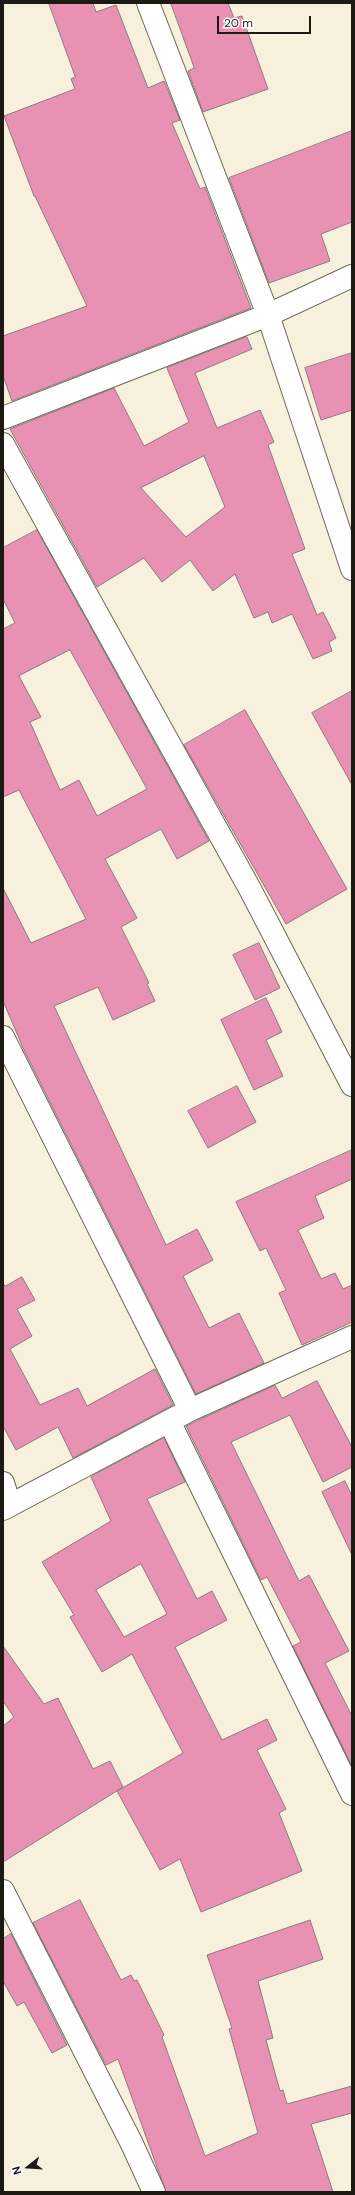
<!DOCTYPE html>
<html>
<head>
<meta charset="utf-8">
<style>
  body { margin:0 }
  #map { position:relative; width:355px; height:2195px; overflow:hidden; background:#f6f0dd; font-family:"DM Sans",sans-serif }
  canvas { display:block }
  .frame { position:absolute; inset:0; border:4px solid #1c1a13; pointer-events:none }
  .north { position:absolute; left:8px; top:2147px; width:40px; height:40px; -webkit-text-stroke:3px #fff; paint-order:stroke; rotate:253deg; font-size:11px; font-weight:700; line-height:16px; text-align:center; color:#1c1a13 }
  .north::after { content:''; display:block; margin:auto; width:14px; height:18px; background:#1c1a13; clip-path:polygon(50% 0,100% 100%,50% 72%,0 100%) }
  .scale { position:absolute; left:217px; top:16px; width:94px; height:18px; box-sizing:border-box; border:2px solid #1c1a13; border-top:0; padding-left:5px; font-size:12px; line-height:14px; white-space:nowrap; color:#1c1a13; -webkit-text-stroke:3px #fff; paint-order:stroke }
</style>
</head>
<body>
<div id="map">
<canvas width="355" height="2195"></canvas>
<div class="frame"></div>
<div class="north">N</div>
<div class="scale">20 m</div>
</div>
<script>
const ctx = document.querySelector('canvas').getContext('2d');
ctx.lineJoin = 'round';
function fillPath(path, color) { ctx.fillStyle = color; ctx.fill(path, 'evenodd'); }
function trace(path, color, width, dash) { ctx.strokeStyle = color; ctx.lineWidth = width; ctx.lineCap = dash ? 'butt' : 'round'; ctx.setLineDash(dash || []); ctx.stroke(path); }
const building = new Path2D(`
  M49,3H93L96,12L116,5L148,88L164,81L180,120L172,123L200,189L205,187L251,308L12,401L3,376V336L87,306L35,196H34L4,116L75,89L71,79L75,77Z
  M171,3H228L234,18L242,16L268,89L203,112L188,71L194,68Z
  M352,131V222L321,234L330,261L269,283L229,178Z
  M247,337L252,349L195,373L217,428L260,410L274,442L268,445L305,549L292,554L317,615L323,612L336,638L329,642L332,651L313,659L292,614L272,623L268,612L254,618L235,574L213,591L190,560L162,582L144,558L97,587L10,429L114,388L144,446L189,422L167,368ZM204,456L225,507L186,537L141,488Z
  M352,353V410L321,420L305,368Z
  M37,530L209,841L177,859L161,829L105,859L137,918L121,927L149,983L147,984L155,1001L113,1020L98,987L54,1006L166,1245L197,1229L213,1260L183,1276L209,1328L239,1313L264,1363L196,1394L24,1050L3,1001V888L31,943L86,919L19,790L3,797V629L15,623L3,599V548ZM70,650L147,789L97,816L79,780L60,790L30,722L41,717L19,676Z
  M352,691V785L312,713Z
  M245,710L347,889L286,924L184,745Z
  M259,943L280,988L255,1000L233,955Z
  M266,998L282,1032L266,1040L283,1076L254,1090L221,1020Z
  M237,1086L256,1122L208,1148L188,1111Z
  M352,1150V1179L315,1196L324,1218L298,1230L321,1279L335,1273L343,1289L352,1285V1322L302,1345L279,1293L286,1290L266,1248L260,1251L236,1202Z
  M22,1277L35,1300L17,1309L32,1336L10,1349L40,1405L78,1388L87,1406L155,1369L173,1405L73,1458L58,1427L16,1450L3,1426V1283L5,1286Z
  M317,1381L352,1447V1467L323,1482L290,1415L231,1442L299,1581L309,1575L349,1651L325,1663L352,1716V1766L293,1646L301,1642L267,1577L261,1580L186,1426L275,1385L282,1398Z
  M164,1438L185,1482L147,1499L197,1599L212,1591L227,1620L175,1647L222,1740L267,1719L277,1740L257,1750L286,1809L279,1813L302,1871L201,1912L180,1859L160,1870L117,1791L183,1753L132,1654L102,1672L70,1617L74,1615L42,1562L111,1521L91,1477ZM141,1564L167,1614L124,1637L96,1590Z
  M345,1481L352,1496V1555L322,1492Z
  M3,1646L44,1704L58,1698L93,1769L110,1761L123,1787L3,1862V1726L14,1717L3,1701Z
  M80,1900L121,1980L131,1975L134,1981L137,1980L164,2035L162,2037L205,2156L258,2133L229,2029L232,2028L207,1955L310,1920L323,1959L258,1981L273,2038L266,2040L280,2091L283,2090L287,2104L352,2086V2113L311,2124L333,2192H166L118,2059L106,2065L33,1923Z
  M11,1934L67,2045L52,2053L24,2002L17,2006L3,1981V1939Z`);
fillPath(building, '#e991b3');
trace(building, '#8d7980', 1);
const street = new Path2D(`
  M148,3L268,315L352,569
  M3,418L268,315L352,276
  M3,444L250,889L352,1085
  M3,1037L190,1410
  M169,1421L352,1794
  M3,1483L10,1505
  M3,1509L190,1410L352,1337
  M3,1891L132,2144L154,2192`);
trace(street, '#6e6959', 24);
trace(street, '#fff', 22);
</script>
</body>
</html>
